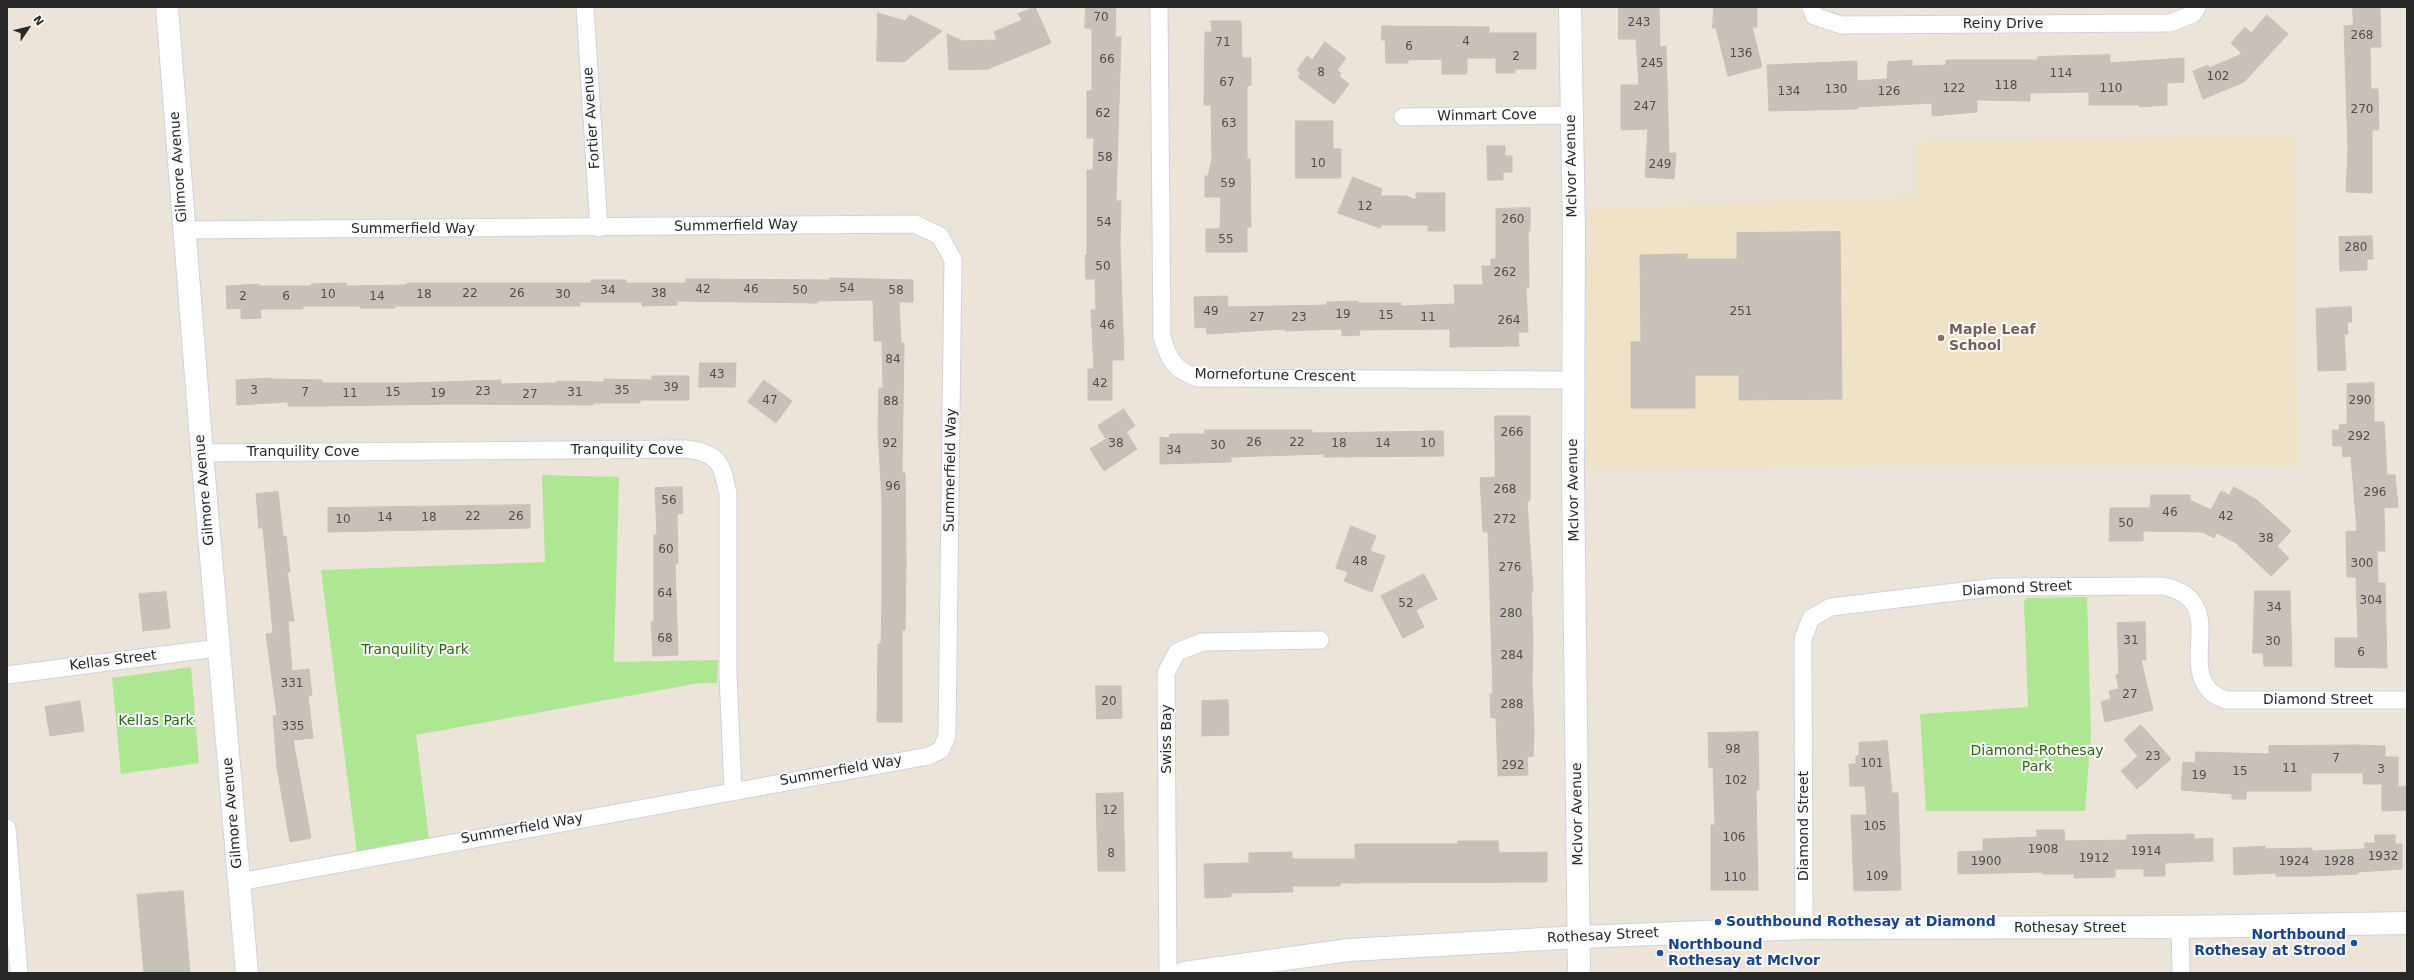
<!DOCTYPE html>
<html>
<head>
<meta charset="utf-8">
<style>
  body { margin:0 }
  #map { position:relative; width:2414px; height:980px; overflow:hidden; background:#ece4d9; font-family:"DejaVu Sans",sans-serif }
  canvas { display:block }
  .frame { position:absolute; inset:0; border:8px solid #282828; pointer-events:none }
  .north { position:absolute; left:8px; top:8px; width:40px; height:40px; -webkit-text-stroke:3px #fff; paint-order:stroke; rotate:55deg; font-size:11px; font-weight:700; line-height:16px; text-align:center; color:#282828 }
  .north::after { content:''; display:block; margin:auto; width:14px; height:18px; background:#282828; clip-path:polygon(50% 0,100% 100%,50% 72%,0 100%) }
</style>
</head>
<body>
<div id="map">
<canvas width="2414" height="980"></canvas>
<div class="frame"></div>
<div class="north">N</div>
</div>
<script>
const ctx = document.querySelector('canvas').getContext('2d');
ctx.lineJoin = 'round';
function fillPath(path, color) { ctx.fillStyle = color; ctx.fill(path, 'evenodd'); }
function trace(path, color, width, dash) { ctx.strokeStyle = color; ctx.lineWidth = width; ctx.lineCap = dash ? 'butt' : 'round'; ctx.setLineDash(dash || []); ctx.stroke(path); }
function write(font, color, halo, rows, align = 'center') {
  ctx.font = font + ' "DejaVu Sans",sans-serif'; ctx.lineWidth = 4; ctx.setLineDash([]); ctx.textBaseline = 'middle'; ctx.strokeStyle = halo; ctx.fillStyle = color; for (const [text, x, y, turn = 0] of rows) {
    ctx.save(); ctx.translate(x, y); ctx.rotate((+turn || 0) * Math.PI / 180); ctx.textAlign = isNaN(turn) ? turn : align; if (halo) ctx.strokeText(text, 0, 0); ctx.fillText(text, 0, 0); ctx.restore();
  }
}
fillPath(new Path2D(`
  M2294,135L2299,466L1919,465L1586,470V211L1604,208L1916,196L1915,141Z`), '#efe2c7');
fillPath(new Path2D(`
  M542,475L619,477L614,662L718,660L717,683H699L416,735L429,839L357,854L321,570L545,562Z
  M2087,597L2091,735L2085,811H1926L1920,714L2028,707L2024,603L2026,598Z
  M191,667L199,763L121,774L112,678Z`), '#aee791');
const building = new Path2D(`
  M1035,7L1051,43L988,69L949,70L947,34L963,41L997,40L994,32L1022,20L1018,14Z
  M1086,7H1116L1115,37H1121L1116,201H1121L1120,245L1124,360H1112V400H1088V369H1094L1091,310H1096L1095,279H1086L1085,255H1087V170H1093L1094,138H1087V91H1092V29L1085,28Z
  M1619,7H1659L1660,47L1666,46L1669,153H1676L1674,179L1645,177L1648,129L1621,130V85H1639L1636,39H1619Z
  M1714,7H1757V27H1752L1762,67L1728,76L1716,28H1713Z
  M2353,7H2380L2381,47H2370L2371,89H2378L2379,130H2372V193L2346,192L2348,151L2344,26L2353,25Z
  M878,13L905,21L910,15L942,31L904,62L877,61Z
  M2267,15L2288,34L2244,82L2203,99L2193,71L2208,65L2209,68L2242,54L2231,43L2245,27L2251,33Z
  M1211,21H1241L1242,58H1251V85L1247,86V159H1250L1251,227H1247V252H1206V229H1218L1220,227L1221,197H1205V176H1208L1212,159L1211,105H1204L1205,32H1212Z
  M1382,26L1489,27V33H1536V69H1515V73H1496V58H1467V74H1442V59L1408,60V63H1386L1385,40H1382Z
  M1325,42L1346,58L1337,70L1341,73L1339,76L1349,84L1334,104L1298,77L1301,73L1297,70L1307,56L1312,60Z
  M2110,55V63L2184,58V82L2167,83V105L2139,107V105H2089V92L2030,93V101L1977,100V112L1932,116V103L1857,107V109L1769,111L1767,65L1857,61V81L1887,79L1888,62L1912,60V66L1946,65V60H2038V57Z
  M1296,121H1333V149H1341V178H1296Z
  M1487,146H1505V156H1512V172H1503V180H1488Z
  M1353,177L1382,189L1380,196H1406L1416,200V193H1445V231H1428V225H1381L1380,228L1338,213Z
  M1530,208V231H1528L1529,287H1526L1528,332H1518L1519,346L1450,347V329L1359,330L1360,335L1342,336V329L1285,331V329L1207,334L1206,327L1195,328L1194,297L1227,296L1228,307L1327,305V302L1358,301V303H1401V306L1455,304L1454,285H1483L1482,266H1491V259H1496V209Z
  M1840,232L1842,399L1739,400V375H1695V408H1631V342H1641L1640,255L1688,254L1686,259H1737V233Z
  M2372,236L2373,259H2367V270L2340,271L2339,237Z
  M830,278L913,280V302H899L901,343H904L902,473H905L906,562L905,630H902V722H877L878,644H881L882,602V501L878,430L879,388H883L882,341H874L873,300L817,301V303L677,301V305L642,306V302H580V306H395V308H360V306H303V309H260L261,318L241,319V308L227,309L226,286L259,284V286H311V284L346,283V286L407,285V283H591V280H626V283H686V279L830,280Z
  M2351,307L2352,322H2347L2348,334H2344L2346,370L2318,371L2316,309Z
  M700,363H736L735,387H699Z
  M652,376H689V400H640V403H593V405L454,404L322,406H288V402L237,405L236,380L271,378V379L322,380V383H409L501,380V384L557,383V381L604,382V379L652,380Z
  M764,380L792,401L776,423L748,402Z
  M2374,383V422H2384L2387,475H2395L2398,507L2384,508L2385,551H2377L2378,583H2385L2387,668L2335,667V638H2358L2356,577H2347L2346,532L2357,531L2351,456L2343,457L2342,446H2333L2332,430H2340L2339,425L2347,424V384Z
  M1124,409L1135,426L1126,432L1137,449L1104,471L1090,449L1106,439L1098,426Z
  M1495,416H1530V501H1527L1533,592H1531L1533,639L1532,681L1534,730L1533,756L1527,757L1528,775L1498,776L1496,718H1491L1490,694H1493L1488,532H1483L1480,478L1495,477Z
  M1205,430H1312V433L1443,431L1444,456L1324,457V454L1231,457V462L1160,464V437L1169,438L1170,434H1205Z
  M682,487L683,513L677,514L678,564H675L678,655L653,656L651,622H654V535H657L655,488Z
  M2234,487L2257,500L2291,531L2277,546L2289,558L2271,576L2236,543L2217,533L2214,538L2203,532L2143,531V541H2109L2110,508H2150L2151,495H2190V500L2211,510L2221,491L2229,495Z
  M278,492L283,536H286L290,572H287L294,621H288L292,671L309,669L312,695L308,696L313,738L293,740L311,838L290,842L277,768L273,716L277,715L266,634L273,633L263,528H259L256,494Z
  M530,505V528L328,532V508Z
  M1351,526L1376,536L1370,551L1385,556L1372,592L1344,581L1348,572L1336,568Z
  M1424,574L1437,599L1416,610L1424,627L1403,638L1381,596Z
  M2255,591H2290L2292,666H2264L2263,653H2253Z
  M166,592L170,628L143,631L139,594Z
  M2145,622L2146,660H2141L2153,710L2105,722L2101,702L2111,699L2109,691L2119,689L2116,675L2119,674L2117,623Z
  M1096,686H1121L1122,718L1097,719Z
  M1228,700L1229,735L1202,736V701Z
  M80,701L84,731L50,736L45,707Z
  M2141,725L2171,759L2137,789L2121,771L2138,756L2124,740Z
  M1758,732L1759,790H1756L1758,890H1711V825H1715L1713,767L1709,768L1708,733Z
  M1887,741L1892,793H1898L1901,890L1854,891L1851,815H1867L1865,786H1850L1849,764H1856V756H1859V743Z
  M2355,745L2385,746V757H2398V787L2407,786V810L2382,811V784H2363V773H2311V791H2246V799H2232V794L2181,790L2183,762L2195,763L2196,752L2269,754V746Z
  M1123,793L1125,871H1098L1096,794Z
  M2037,830H2064L2065,841L2127,840V835L2194,834V839L2213,838V861L2165,863V876H2144V869H2115V877L2074,878V874H2042V872L1958,874V852L1983,851V839L2037,837Z
  M2375,835H2395V844H2402V869L2358,872V874L2312,876H2276V873L2234,875L2233,848L2265,846V849L2312,848V851L2365,849V843H2375Z
  M1458,841H1498L1499,853L1547,852V882L1340,883V886H1292L1293,892L1231,893V897L1205,898L1204,864L1249,863V853L1292,852V859H1355V844H1458Z
  M183,891L190,973H144L137,895Z`);
fillPath(building, '#c7c1b9');
trace(building, '#c7c0b3', 1);
const street = new Path2D(`
  M585,7L599,228
  M1159,7L1162,337C1169,360 1174,370 1198,378L1573,380
  M1811,7L1814,16L1841,25L2170,23L2193,14L2197,7
  M1403,117L1571,115
  M184,230L915,224L940,236L953,260L947,736L941,750L929,756L239,882
  M202,453L686,449C719,453 722,463 728,494V674L733,791
  M7,675L218,648
  M7,828L19,973
  M2180,927L2181,973
  M1804,928L1803,639L1811,618L1831,607L1997,587L2163,586C2229,600 2180,660 2210,691C2214,695 2221,698 2226,700H2407
  M1168,973L1166,673L1177,652L1202,642L1320,640`);
const secondary = new Path2D(`
  M167,7L202,453L247,973
  M1570,7L1574,232L1573,471L1579,973
  M1184,973L1349,950L1580,937L1804,928L2180,927L2407,923`);
trace(street, '#ced2e3', 19);
trace(secondary, '#ced2e3', 24);
trace(street, '#fff', 17);
trace(secondary, '#fff', 22);
for (const [x, y, r, color] of [
  [1941,338,4,"#8d6e63"],
  [1718,922,4,"#1a4fb4"],
  [2354,943,4,"#1a4fb4"],
  [1660,953,4,"#1a4fb4"]
]) { const dot = new Path2D(); dot.arc(x, y, r, 0, 2 * Math.PI); ctx.fillStyle = color; ctx.fill(dot); trace(dot, '#fff', 1.5); }
write('12px', '#504e4c', null, [
  ["70",1101,18],
  ["243",1639,23],
  ["268",2362,36],
  ["4",1466,42],
  ["71",1223,43],
  ["6",1409,47],
  ["136",1741,54],
  ["2",1516,57],
  ["66",1107,60],
  ["245",1652,64],
  ["8",1321,73],
  ["114",2061,74],
  ["102",2218,77],
  ["67",1227,83],
  ["118",2006,86],
  ["122",1954,89],
  ["110",2111,89],
  ["130",1836,90],
  ["134",1789,92],
  ["126",1889,92],
  ["247",1645,107],
  ["270",2362,110],
  ["62",1103,114],
  ["63",1229,124],
  ["58",1105,158],
  ["10",1318,164],
  ["249",1660,165],
  ["59",1228,184],
  ["12",1365,207],
  ["260",1513,220],
  ["54",1104,223],
  ["55",1226,240],
  ["280",2356,248],
  ["50",1103,267],
  ["262",1505,273],
  ["54",847,289],
  ["42",703,290],
  ["46",751,290],
  ["34",608,291],
  ["50",800,291],
  ["58",896,291],
  ["22",470,294],
  ["26",517,294],
  ["38",659,294],
  ["10",328,295],
  ["18",424,295],
  ["30",563,295],
  ["2",243,297],
  ["6",286,297],
  ["14",377,297],
  ["49",1211,312],
  ["251",1741,312],
  ["19",1343,315],
  ["15",1386,316],
  ["27",1257,318],
  ["23",1299,318],
  ["11",1428,318],
  ["264",1509,321],
  ["46",1107,326],
  ["84",893,360],
  ["43",717,375],
  ["42",1100,384],
  ["39",671,388],
  ["3",254,391],
  ["35",622,391],
  ["23",483,392],
  ["7",305,393],
  ["15",393,393],
  ["31",575,393],
  ["11",350,394],
  ["19",438,394],
  ["27",530,395],
  ["47",770,401],
  ["290",2360,401],
  ["88",891,402],
  ["266",1512,433],
  ["292",2359,437],
  ["26",1254,443],
  ["22",1297,443],
  ["92",890,444],
  ["38",1116,444],
  ["18",1339,444],
  ["14",1383,444],
  ["10",1428,444],
  ["30",1218,446],
  ["34",1174,451],
  ["96",893,487],
  ["268",1505,490],
  ["296",2375,493],
  ["56",669,501],
  ["46",2170,513],
  ["22",473,517],
  ["26",516,517],
  ["42",2226,517],
  ["14",385,518],
  ["18",429,518],
  ["10",343,520],
  ["272",1505,520],
  ["50",2126,524],
  ["38",2266,539],
  ["60",666,550],
  ["48",1360,562],
  ["300",2362,564],
  ["276",1510,568],
  ["64",665,594],
  ["304",2371,601],
  ["52",1406,604],
  ["34",2274,608],
  ["280",1511,614],
  ["68",665,639],
  ["31",2131,641],
  ["30",2273,642],
  ["6",2361,653],
  ["284",1512,656],
  ["331",292,684],
  ["27",2130,695],
  ["20",1109,702],
  ["288",1512,705],
  ["335",293,727],
  ["98",1733,750],
  ["23",2153,757],
  ["7",2336,759],
  ["101",1872,764],
  ["292",1513,766],
  ["11",2290,769],
  ["3",2381,770],
  ["15",2240,772],
  ["19",2199,776],
  ["102",1736,781],
  ["12",1110,811],
  ["105",1875,827],
  ["106",1734,838],
  ["1908",2043,850],
  ["1914",2146,852],
  ["8",1111,854],
  ["1932",2383,857],
  ["1912",2094,859],
  ["1900",1986,862],
  ["1924",2294,862],
  ["1928",2339,862],
  ["109",1877,877],
  ["110",1735,878]
]);
write('14px', '#282828', '#fff', [
  ["Reiny Drive",2003,24],
  ["Winmart Cove",1487,116,-1],
  ["Fortier Avenue",592,118,-94],
  ["McIvor Avenue",1572,166,-91],
  ["Gilmore Avenue",179,167,-94],
  ["Summerfield Way",736,226,-1],
  ["Summerfield Way",413,229],
  ["Mornefortune Crescent",1275,376,1],
  ["Tranquility Cove",627,450],
  ["Tranquility Cove",303,452],
  ["Summerfield Way",951,470,-89],
  ["Gilmore Avenue",205,490,-95],
  ["McIvor Avenue",1574,490,-91],
  ["Diamond Street",2017,589,-3],
  ["Kellas Street",113,661,-7],
  ["Diamond Street",2318,700],
  ["Swiss Bay",1167,739,-90],
  ["Summerfield Way",841,771,-10],
  ["Gilmore Avenue",233,813,-95],
  ["McIvor Avenue",1578,814,-91],
  ["Diamond Street",1804,826,-90],
  ["Summerfield Way",522,829,-10],
  ["Rothesay Street",2070,928],
  ["Rothesay Street",1603,936,-3]
]);
write('bold 14px', '#785e54', '#fff', [
  ["Maple Leaf",1949,330],
  ["School",1949,346]
], 'left');
write('14px', '#266915', '#fff', [
  ["Tranquility Park",415,650],
  ["Kellas Park",156,721],
  ["Diamond-Rothesay",2037,751],
  ["Park",2037,767]
]);
write('bold 14px', '#164399', '#fff', [
  ["Southbound Rothesay at Diamond",1726,922],
  ["Northbound",2346,935,"right"],
  ["Rothesay at Strood",2346,951,"right"],
  ["Northbound",1668,945],
  ["Rothesay at McIvor",1668,961]
], 'left');
</script>
</body>
</html>
